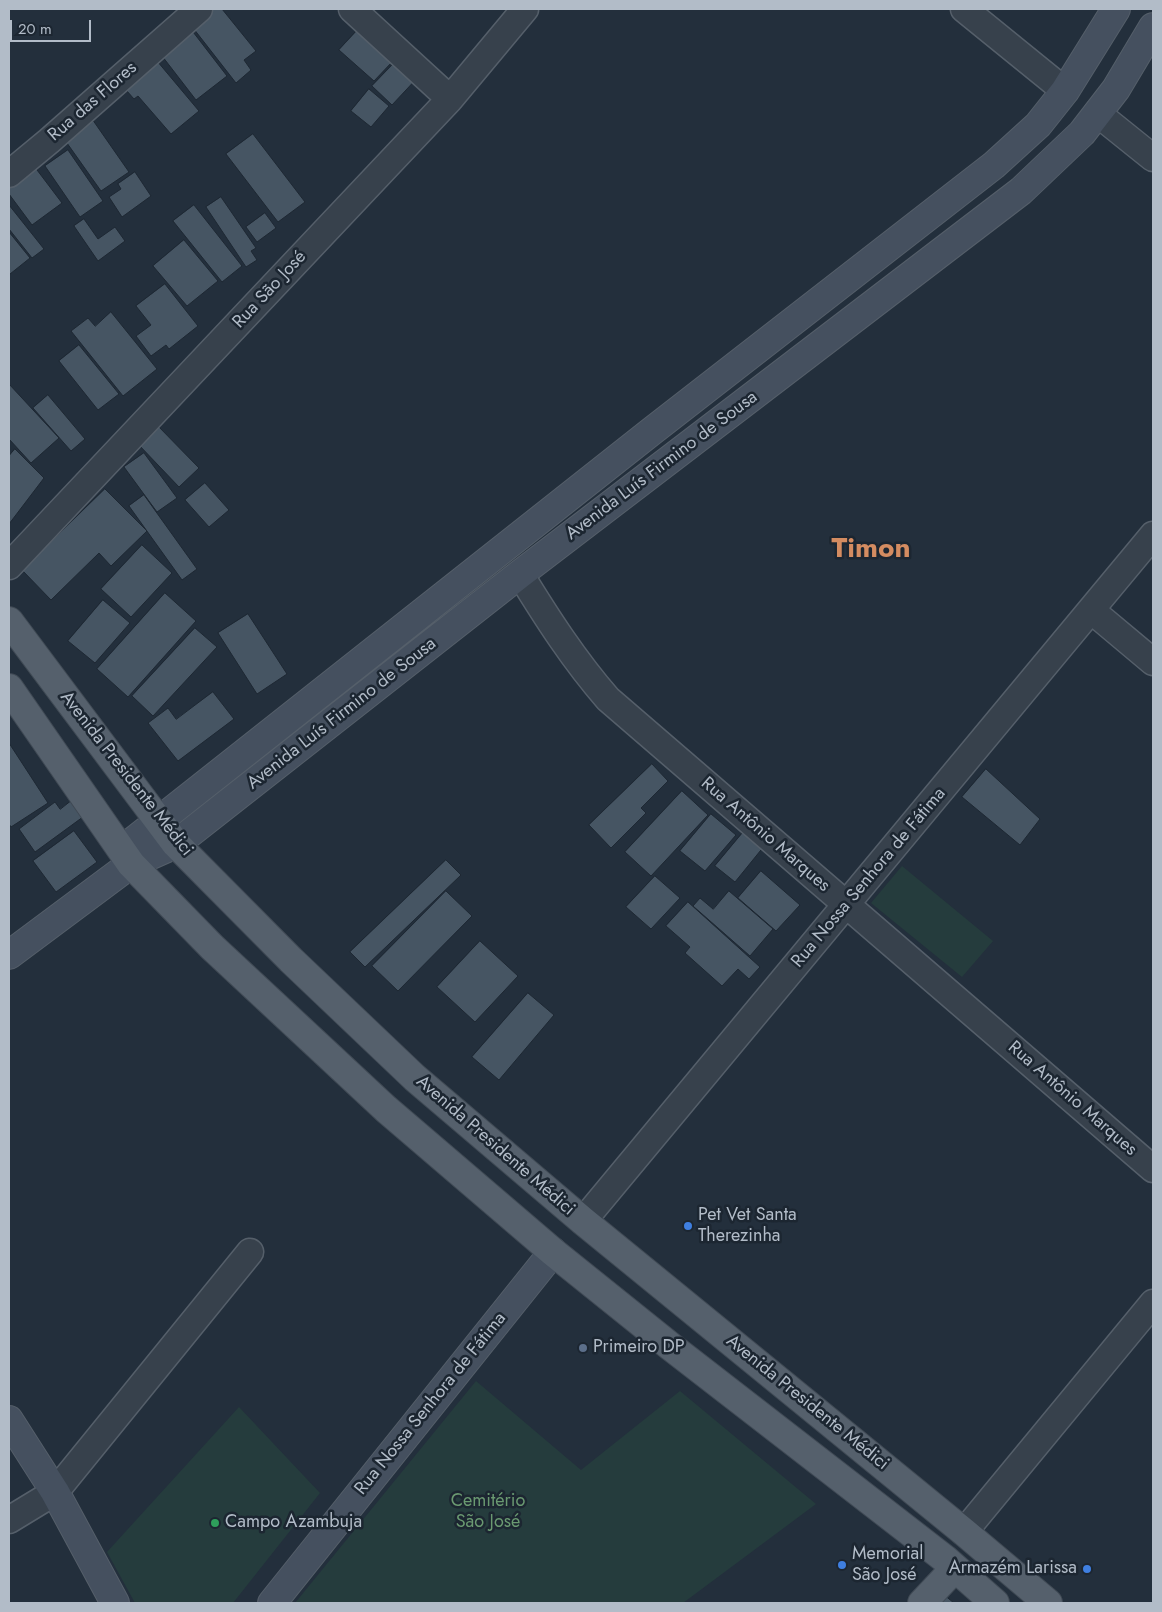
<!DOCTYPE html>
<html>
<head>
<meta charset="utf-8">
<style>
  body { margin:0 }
  #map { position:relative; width:1162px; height:1612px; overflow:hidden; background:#232f3c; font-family:Jost,sans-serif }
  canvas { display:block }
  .frame { position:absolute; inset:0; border:10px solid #b2bcc8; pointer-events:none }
  .scale { position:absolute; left:10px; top:20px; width:81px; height:22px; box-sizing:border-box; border:2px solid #b2bcc8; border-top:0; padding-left:6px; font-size:15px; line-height:18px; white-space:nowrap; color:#b2bcc8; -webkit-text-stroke:4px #1c2631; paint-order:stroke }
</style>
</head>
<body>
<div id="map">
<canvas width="1162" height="1612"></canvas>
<div class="frame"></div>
<div class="scale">20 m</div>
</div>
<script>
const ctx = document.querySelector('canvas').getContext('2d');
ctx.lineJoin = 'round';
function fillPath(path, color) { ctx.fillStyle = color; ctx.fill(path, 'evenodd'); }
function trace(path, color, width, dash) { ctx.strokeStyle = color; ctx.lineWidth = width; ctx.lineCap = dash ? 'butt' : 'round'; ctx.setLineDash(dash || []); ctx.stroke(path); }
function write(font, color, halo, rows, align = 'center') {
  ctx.font = font + ' Jost,sans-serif'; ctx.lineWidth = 5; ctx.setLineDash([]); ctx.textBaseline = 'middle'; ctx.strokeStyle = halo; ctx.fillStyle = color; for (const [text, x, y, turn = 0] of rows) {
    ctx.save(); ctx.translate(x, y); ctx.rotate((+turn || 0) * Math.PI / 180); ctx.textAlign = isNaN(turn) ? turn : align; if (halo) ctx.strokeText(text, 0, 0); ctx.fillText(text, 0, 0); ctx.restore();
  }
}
fillPath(new Path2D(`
  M902,866L993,941L962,977L871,903Z
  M476,1381L581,1470L680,1391L816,1504L683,1603H295Z
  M239,1407L320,1493L233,1603H135L107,1552Z`), '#253c3d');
const building = new Path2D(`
  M205,9H222L256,51L244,60L251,70L236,83L190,24Z
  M364,23L392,62L374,81L339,50Z
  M190,28L227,76L196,100L159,52Z
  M152,55L199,111L171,134L138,96L134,99L119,82Z
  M400,57L420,75L392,105L372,86Z
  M369,89L389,106L371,127L351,111Z
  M90,116L129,172L101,191L62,136Z
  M253,134L305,202L278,222L226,154Z
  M68,150L103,201L80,217L45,166Z
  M31,162L62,203L32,225L9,194V179Z
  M135,172L151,196L122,217L109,197L121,189L118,184Z
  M221,197L256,248L251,251L257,260L246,267L206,207Z
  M9,205L44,249L32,258L9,229Z
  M194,205L242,266L222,282L173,221Z
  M265,213L276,228L257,242L246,227Z
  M84,219L98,239L115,227L125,241L98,261L74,226Z
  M9,232L30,258L10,274L9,273Z
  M184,240L218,281L187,306L153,266Z
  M165,284L198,326L169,349L166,345L151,356L136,336L151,325L136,306Z
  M111,312L157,369L123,396L71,331L88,318L95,326Z
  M79,345L119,394L98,410L59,361Z
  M9,384L59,438L31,463L9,439Z
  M48,395L85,439L71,451L33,408Z
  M158,426L199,468L179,487L138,444Z
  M15,449L44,478L9,524V456Z
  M144,453L177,498L157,512L124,467Z
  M205,483L229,510L209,527L185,500Z
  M105,489L147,531L111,566L99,553L51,600L22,570Z
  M144,495L197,569L182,580L129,506Z
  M142,545L172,573L131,617L101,589Z
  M165,593L196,621L128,697L97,669Z
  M103,600L130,623L95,663L68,641Z
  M248,614L287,674L257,694L218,633Z
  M195,628L217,647L153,716L132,696Z
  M213,692L234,719L178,761L148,723L168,708L176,719Z
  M9,743L48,803L11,827L9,824Z
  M652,764L668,781L641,808L646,813L611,848L589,825Z
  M986,769L1040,819L1020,845L962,797Z
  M682,791L708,815L651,876L625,852Z
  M75,798L87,814L35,852L19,829L55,802L60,809Z
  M711,814L736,835L705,871L680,851Z
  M745,830L765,845L735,882L715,866Z
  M74,831L97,862L56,892L33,861Z
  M446,860L461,875L365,967L350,952Z
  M761,871L800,905L776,931L738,898Z
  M655,876L680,898L651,929L626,907Z
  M446,891L472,916L398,991L372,966Z
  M729,891L773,929L750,956L693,906L700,898L713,909Z
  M688,902L760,967L749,979L738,969L722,986L685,953L690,947L666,926Z
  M480,941L518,976L475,1022L437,987Z
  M528,993L554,1015L499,1080L472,1057Z
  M943,1594L954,1603H936Z`);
fillPath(building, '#465563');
trace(building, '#1e2833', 1);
const street = new Path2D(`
  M352,9L450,99
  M964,9L1065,91
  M1097,113L1153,158
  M9,174L49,141L199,9
  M9,566L450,99L525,9
  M520,574C547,618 574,660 608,699L1153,1169
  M1091,610L1153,662
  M583,1221L1153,535
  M9,1520L55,1492L250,1252
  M964,1532L1153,1303`);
const secondary = new Path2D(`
  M122,850L652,431L994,165L1038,125L1065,91L1116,9
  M9,955L131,864L176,844L520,574L1021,191L1082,133L1116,89L1153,27
  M9,1420L55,1492L115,1603
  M272,1603L553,1252`);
const primary = new Path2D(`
  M9,621L176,844L291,960L415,1078L583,1221L964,1532L1048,1603
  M9,688L131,864L212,947L386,1109L553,1252L670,1346L945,1559L995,1603
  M922,1603L955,1568`);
trace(street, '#555f6a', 29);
trace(secondary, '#555f6a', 30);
trace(primary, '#404a55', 30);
trace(street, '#37414c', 26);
trace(secondary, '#45505f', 28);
trace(primary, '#55606c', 28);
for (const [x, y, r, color] of [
  [688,1226,5,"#3f7fe0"],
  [583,1348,5,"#5c6f8a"],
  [215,1523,5,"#2e9e5b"],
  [842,1565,5,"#3f7fe0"],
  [1087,1569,5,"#3f7fe0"]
]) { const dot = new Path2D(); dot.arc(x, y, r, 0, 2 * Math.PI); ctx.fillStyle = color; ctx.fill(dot); trace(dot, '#1c2631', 2); }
write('18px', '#b2bcc8', '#1c2631', [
  ["Rua das Flores",93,102,-41],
  ["Rua São José",270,290,-47],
  ["Avenida Luís Firmino de Sousa",662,466,-37],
  ["Avenida Luís Firmino de Sousa",342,714,-38],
  ["Avenida Presidente Médici",126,774,52],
  ["Rua Antônio Marques",765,835,41],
  ["Rua Nossa Senhora de Fátima",869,878,-50],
  ["Rua Antônio Marques",1072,1099,41],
  ["Avenida Presidente Médici",495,1146,41],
  ["Avenida Presidente Médici",807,1403,39],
  ["Rua Nossa Senhora de Fátima",431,1404,-51]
]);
write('18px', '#b2bcc8', '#1c2631', [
  ["Pet Vet Santa",698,1216],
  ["Therezinha",698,1237],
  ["Primeiro DP",593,1348],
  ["Campo Azambuja",225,1523],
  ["Memorial",852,1555],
  ["São José",852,1576],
  ["Armazém Larissa",1077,1569,"right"]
], 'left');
write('18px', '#6a9971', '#1c2631', [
  ["Cemitério",488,1502],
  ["São José",488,1523]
]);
write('bold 28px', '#d48c61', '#1c2631', [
  ["Timon",871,550]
]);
</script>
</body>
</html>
